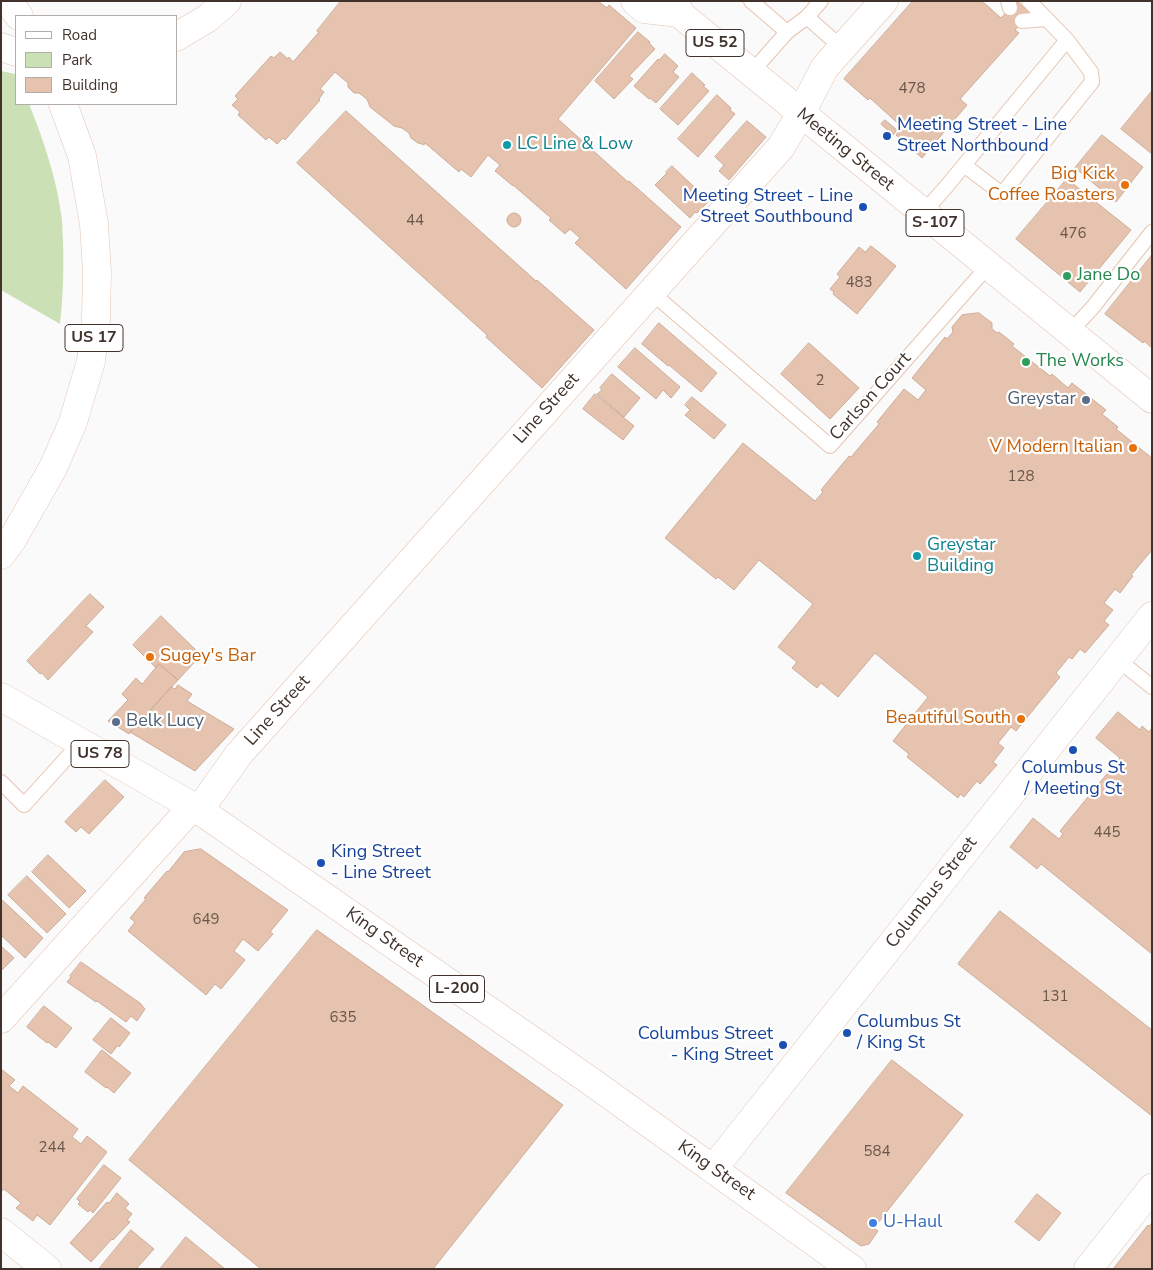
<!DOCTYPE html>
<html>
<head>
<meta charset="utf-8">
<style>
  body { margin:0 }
  #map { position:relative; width:1153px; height:1270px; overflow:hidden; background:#fafafa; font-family:"Nunito Sans",sans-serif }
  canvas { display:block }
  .frame { position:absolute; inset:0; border:2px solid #41332b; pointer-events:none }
  .legend { position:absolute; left:15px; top:15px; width:162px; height:90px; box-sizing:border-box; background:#fff; border:1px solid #b3adaa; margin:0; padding:6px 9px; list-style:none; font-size:15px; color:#41332b }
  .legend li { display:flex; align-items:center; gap:10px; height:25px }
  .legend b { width:25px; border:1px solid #b3adaa }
</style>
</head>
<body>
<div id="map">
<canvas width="1153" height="1270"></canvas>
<div class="frame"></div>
<ul class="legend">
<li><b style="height:6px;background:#fff"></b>Road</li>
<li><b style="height:14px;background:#cbe0b4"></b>Park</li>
<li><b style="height:14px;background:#e5c3ae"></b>Building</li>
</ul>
</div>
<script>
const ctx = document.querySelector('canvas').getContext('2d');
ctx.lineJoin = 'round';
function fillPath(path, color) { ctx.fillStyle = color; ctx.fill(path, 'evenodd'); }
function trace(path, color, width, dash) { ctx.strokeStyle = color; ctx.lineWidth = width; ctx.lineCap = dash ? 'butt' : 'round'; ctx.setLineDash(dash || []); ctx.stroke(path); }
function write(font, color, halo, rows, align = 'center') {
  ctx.font = font + ' "Nunito Sans",sans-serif'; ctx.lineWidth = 4.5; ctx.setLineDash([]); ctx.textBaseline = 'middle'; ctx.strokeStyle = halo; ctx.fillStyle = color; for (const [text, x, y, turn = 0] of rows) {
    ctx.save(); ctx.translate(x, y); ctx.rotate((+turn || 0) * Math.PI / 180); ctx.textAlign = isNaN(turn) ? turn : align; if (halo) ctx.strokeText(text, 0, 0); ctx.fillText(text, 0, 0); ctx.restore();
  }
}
fillPath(new Path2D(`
  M1,71L15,74L16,104H29C43,139 56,176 61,214C63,222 62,232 63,240C64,269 63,296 60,324L1,290Z`), '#cbe0b4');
const building = new Path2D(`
  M341,1H598L607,8L609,5L636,28L558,119L628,182L629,181L681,227L626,289L575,243L580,238L570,229L565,234L549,220L551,218L513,185V186L495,171L500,165L488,155L471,177L461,169L459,172L425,143L424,145L422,144L418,143L411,138L409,133L402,128L394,126L370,107L367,99L359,93H354L348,87V83L335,72L320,89L324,92L319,99L320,100L285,140L283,138L277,144L269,137L266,140L238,115L240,112L232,105L238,99L235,96L271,56L274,58L280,52L288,59L289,57L293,62L319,32L317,31Z
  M913,1H982L1001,18L1017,1L1030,13L1015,30L1019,33L960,99L967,105L922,158L896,135L902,127L870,98L868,100L844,79Z
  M638,32L650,42L649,43L655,49L629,76L633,79L614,99L595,81Z
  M665,54L678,66L673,72L679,77L656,103L650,98L649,99L634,86L658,59L659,60Z
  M692,73L705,85L703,86L709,91L678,125L660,109Z
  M1152,91V154L1121,129Z
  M717,95L731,108L730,110L735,114L698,157L678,139Z
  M346,111L536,281L537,280L594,330L542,388L486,337L487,335L297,163Z
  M885,120L897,130L893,135L881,124Z
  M747,121L766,137L729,180L719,171L724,165L715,157Z
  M1102,135L1143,167L1116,202L1075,168Z
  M672,166L709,201L697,213L695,212L690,218L655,185L667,173L666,172Z
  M1067,179L1131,230L1080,292L1016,239Z
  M507 220a7 7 0 1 1 14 0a7 7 0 1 1-14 0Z
  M871,246L896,266L857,314L833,294L834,292L830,289L840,277L837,274L859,247L865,252Z
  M1152,255V348L1144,341L1143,343L1105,314Z
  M979,313L992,323V329L997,333L999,332L1014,344L1012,346L1050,376L1052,374L1068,388L1072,383L1106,410L1102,414L1118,427L1116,429L1152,458V550L1131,575L1133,576L1120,593L1115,589L1104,603L1113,610L1104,621L1109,625L1085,653L1080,649L1072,659L1069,657L1056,673L1060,677L1016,731L1011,727L998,743L1004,748L993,762L997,765L980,784L977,781L964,797L960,794L958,798L907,757L909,754L893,741L928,697L875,653L838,697L821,683L817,688L792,668L797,662L778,647L813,604L759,560L734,590L718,577L716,579L665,538L743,443L815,501L823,492L821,490L849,456L851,457L879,424L877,422L904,389L918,400L926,390L912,378L945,337L947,339L953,332L952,327L962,315Z
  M659,323L717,373L701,392L669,365L668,366L642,344Z
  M809,343L859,388L830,419L781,374Z
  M635,348L680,387L671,398L663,390L656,399L618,367Z
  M612,374L640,398L624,417L597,394L602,390L600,388Z
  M595,394L634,426L623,440L583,409Z
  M692,397L726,425L714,439L685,415L690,410L685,405Z
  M90,594L104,607L86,626L93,632L48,680L42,673L40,674L27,661Z
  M161,616L201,655L178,680L159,664L156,668L133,645Z
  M159,664L178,680L129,734L108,721L128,700L122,694L136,678L142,684Z
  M178,685L192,694L187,701L234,729L195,771L130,732L171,687L175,689Z
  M1118,712L1140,730L1142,726L1149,732L1152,728V954L1041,864L1037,869L1010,847L1033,818L1059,839L1063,834L1060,831L1120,758L1096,738Z
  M105,780L124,797L89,834L81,827L76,832L65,822Z
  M201,849L288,910L270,932L273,934L258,951L243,939L234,951L245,960L221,989L215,984L206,995L128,931L135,922L130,918L146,899L144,898L167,871L168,872L184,852Z
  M48,855L86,891L69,908L32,872Z
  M27,876L66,914L47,933L8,895Z
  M1,899L43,938L25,958L1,935Z
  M1000,911L1152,1030V1116L958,964Z
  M317,930L563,1105L433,1269H261L129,1160Z
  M1,946L14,958L1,971Z
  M81,962L140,1003L145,1009L137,1021L131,1016L126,1022L97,1001L96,1002L67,982L71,977L70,976Z
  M44,1006L72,1028L56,1048L48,1042L47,1043L27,1027Z
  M111,1018L130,1033L119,1047L118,1045L111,1054L93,1040Z
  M102,1050L131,1073L114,1093L107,1087L106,1088L85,1072Z
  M892,1060L963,1115L874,1228L878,1231L869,1244L861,1246L786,1193Z
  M1,1069L15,1080L9,1086L18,1093L23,1086L78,1129L72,1137L81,1144L87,1136L107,1152L50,1225L37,1215L33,1221L16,1208L21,1203L4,1189L1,1192Z
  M104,1165L121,1178L93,1213L90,1210L88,1212L78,1204L80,1202L77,1199Z
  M117,1193L129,1204L125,1208L132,1214L127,1220L130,1222L113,1240L112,1239L91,1262L70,1243L107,1202L109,1203Z
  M1037,1194L1061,1213L1039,1241L1015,1222Z
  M1152,1223V1269H1113L1148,1225L1149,1226Z
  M131,1230L154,1249L136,1269H99Z
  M186,1237L225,1269H160Z`);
fillPath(building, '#e5c3ae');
trace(building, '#cdac98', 1);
const lane = new Path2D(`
  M751,1L787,32
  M1008,1L1010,8
  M807,17L842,48
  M1022,21L1046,19
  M751,73L787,32L807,17L821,1
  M964,165L1002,194L1092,82L1091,72L1067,40
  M923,213L946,187L1067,40L1029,1
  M651,292L830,446L988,266
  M1070,332L1093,307L1152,232
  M1117,659L1152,687
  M1,782L24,805L81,742`);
const street = new Path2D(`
  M199,810L239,754L781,147L801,113L825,67L884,1
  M1,1019L193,806
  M1,1232L47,1269`);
const secondary = new Path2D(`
  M713,1169L1152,616
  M1088,1269L1152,1188`);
const primary = new Path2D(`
  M635,1L644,9L679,13
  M674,1L681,15L1152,399
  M1,697L199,810L589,1080L852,1269`);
const highway = new Path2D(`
  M8,1L19,16
  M176,37L208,18L227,1
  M1,47L16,52
  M1,555L12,540L53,468L73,422L91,361L96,319L97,272L94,224L82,156L63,104`);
trace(lane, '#e6c4b0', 16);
trace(street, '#e6c4b0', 29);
trace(secondary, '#e6c4b0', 29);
trace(primary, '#e6c4b0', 29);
trace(highway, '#e6c4b0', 29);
trace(lane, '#fff', 14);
trace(street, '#fff', 28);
trace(secondary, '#fff', 28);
trace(primary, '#fff', 28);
trace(highway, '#fff', 28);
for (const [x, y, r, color] of [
  [887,136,5,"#1a4fb4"],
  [507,145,5,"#0f9aa8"],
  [1125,185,5,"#e8710a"],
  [863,207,5,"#1a4fb4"],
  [1067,276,5,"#2e9e5b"],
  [1026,362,5,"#2e9e5b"],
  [1086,400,5,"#5c6f8a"],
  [1133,448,5,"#e8710a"],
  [917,556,5,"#0f9aa8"],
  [150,657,5,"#e8710a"],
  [1021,719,5,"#e8710a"],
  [116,722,5,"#5c6f8a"],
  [1073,750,5,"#1a4fb4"],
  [321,863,5,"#1a4fb4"],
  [847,1033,5,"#1a4fb4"],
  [783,1045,5,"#1a4fb4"],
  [873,1223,5,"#3f7fe0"]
]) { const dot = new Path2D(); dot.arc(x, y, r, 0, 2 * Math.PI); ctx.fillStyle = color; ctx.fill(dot); trace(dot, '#fff', 2); }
write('15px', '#6a574c', null, [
  ["478",912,89],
  ["44",415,221],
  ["476",1073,234],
  ["483",859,283],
  ["2",820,381],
  ["128",1021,477],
  ["445",1107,833],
  ["649",206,920],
  ["131",1055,997],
  ["635",343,1018],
  ["244",52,1148],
  ["584",877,1152]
]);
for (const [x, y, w] of [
  [715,43,58],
  [935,223,58],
  [94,338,58],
  [100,754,58],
  [457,989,55]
]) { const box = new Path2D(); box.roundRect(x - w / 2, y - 13.5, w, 27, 4); ctx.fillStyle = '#fff'; ctx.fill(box); trace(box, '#41332b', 1); }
write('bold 16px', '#41332b', null, [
  ["US 52",715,43],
  ["S-107",935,223],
  ["US 17",94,338],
  ["US 78",100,754],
  ["L-200",457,989]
]);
write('18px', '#164399', '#fff', [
  ["Meeting Street - Line",897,126],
  ["Street Northbound",897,147],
  ["Meeting Street - Line",853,197,"right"],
  ["Street Southbound",853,218,"right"],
  ["Columbus St",1073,769,"center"],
  ["/ Meeting St",1073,790,"center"],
  ["King Street",331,853],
  ["- Line Street",331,874],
  ["Columbus St",857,1023],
  ["/ King St",857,1044],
  ["Columbus Street",773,1035,"right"],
  ["- King Street",773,1056,"right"]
], 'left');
write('18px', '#0d838f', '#fff', [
  ["LC Line & Low",517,145],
  ["Greystar",927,546],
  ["Building",927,567]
], 'left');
write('18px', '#41332b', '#fff', [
  ["Meeting Street",845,150,39],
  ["Carlson Court",871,397,-48],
  ["Line Street",547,409,-48],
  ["Line Street",278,711,-48],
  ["Columbus Street",932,893,-52],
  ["King Street",384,938,35],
  ["King Street",716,1171,35]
]);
write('18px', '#c56008', '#fff', [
  ["Big Kick",1115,175],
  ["Coffee Roasters",1115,196],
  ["V Modern Italian",1123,448],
  ["Sugey's Bar",160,657,"left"],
  ["Beautiful South",1011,719]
], 'right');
write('18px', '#27864d', '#fff', [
  ["Jane Do",1077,276],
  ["The Works",1036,362]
], 'left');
write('18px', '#4e5e75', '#fff', [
  ["Greystar",1076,400],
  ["Belk Lucy",126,722,"left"]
], 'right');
write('18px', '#366cbe', '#fff', [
  ["U-Haul",883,1223]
], 'left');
</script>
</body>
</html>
